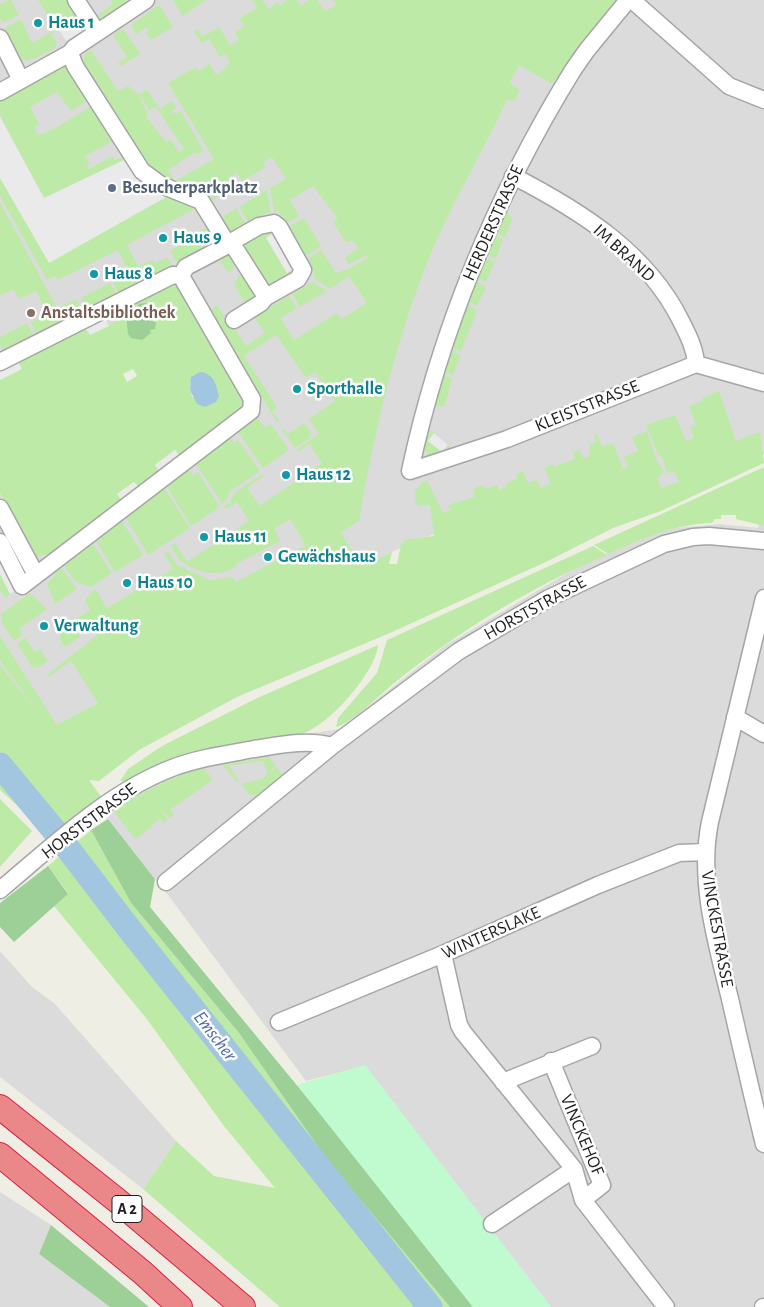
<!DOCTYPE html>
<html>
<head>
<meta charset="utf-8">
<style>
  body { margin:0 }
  canvas { display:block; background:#efeee4 }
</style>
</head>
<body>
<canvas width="764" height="1307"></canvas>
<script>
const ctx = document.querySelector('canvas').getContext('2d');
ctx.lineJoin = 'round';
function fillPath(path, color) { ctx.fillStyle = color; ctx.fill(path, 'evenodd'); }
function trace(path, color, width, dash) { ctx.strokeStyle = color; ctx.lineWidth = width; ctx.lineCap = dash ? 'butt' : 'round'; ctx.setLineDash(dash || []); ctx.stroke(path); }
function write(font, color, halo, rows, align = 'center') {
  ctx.font = font + ' "Alegreya Sans",sans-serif'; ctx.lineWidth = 5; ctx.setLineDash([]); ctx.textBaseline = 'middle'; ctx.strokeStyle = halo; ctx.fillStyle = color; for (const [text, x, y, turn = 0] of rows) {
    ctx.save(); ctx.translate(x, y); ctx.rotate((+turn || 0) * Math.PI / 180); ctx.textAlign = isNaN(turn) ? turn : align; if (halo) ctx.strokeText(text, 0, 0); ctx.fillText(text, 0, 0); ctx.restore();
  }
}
fillPath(new Path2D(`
  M0,0H764V454L610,521L588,474L414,542L361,566L341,532L119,705L50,735L31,704L0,666V493L27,546L42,557L57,552L232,419L111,314L115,322L109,326L104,317L0,368Z
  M764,506V1307H551L365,1066L306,1081L168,895L108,819L98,800L205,750L339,729L446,645L579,566L665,529L720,524L758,528Z
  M0,951L32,987L54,1003L176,1141L143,1189L0,1077Z
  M0,1192L51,1225L39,1254L110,1307H0Z`), '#dcdbdb');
fillPath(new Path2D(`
  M8,0H11L19,15L3,23L0,18V4Z
  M38,0H70L86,28L82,31L74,19L51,34L57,43L56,47C18,69 23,65 5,28L21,19L32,43L57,29Z
  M111,0H132L96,22L99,14L113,4Z
  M173,0H206L183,16Z
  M252,0H262L269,9L277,2L280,6L287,0H296L301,6L309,0H317L325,11L337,5L334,0H616L587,37L558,81L554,80L552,84L519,65L510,83L520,90L514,101L507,100C484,149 456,196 434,246C397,334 375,428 359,521L341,532L361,566L392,552L389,564H397L401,544L405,540L434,536L430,505L418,506C412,495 416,485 427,480L443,513L450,510L448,505L475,497L473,489L483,485L486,489L497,485L500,490L506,487L505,484L517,479L516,474L523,471L528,483L537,480L542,491V487L551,484L544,468L552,464L554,467L575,459L573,453L580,450L583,458L590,456L589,445L596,442L594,435L597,434L602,447L613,443L623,469L628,466L624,457L638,451L632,437L647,431L657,461L664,472L657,478L661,488L679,482L675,472L669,473L666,471L663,458L659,456L646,425L675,415L686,441L694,438L690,427L696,425L689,406L703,401L702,398L719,391L736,441L760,432L764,463L661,511L613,528L550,560L390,633L237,697L139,750L99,781L89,780L103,799L77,813L63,825L0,751V665L38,712L0,661V636L57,725L98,703L71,661L50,676L47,675L100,633L97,626L87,633L76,619L90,610L85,600L95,589L107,608L173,569L164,554L168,551L177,565L210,580L233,577L236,582L306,545L290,519L274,529L280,541L236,564L237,566C220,578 199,573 182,562C177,559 174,551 171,546L175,543L187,562L249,521L237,502L226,509L224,506L230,503L233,494L262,474L263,477L247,488L260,506L322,463L309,444L298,452L296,450L319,434L309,419L335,401L315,372L306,378L276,335L244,356L277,407L272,411L280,422H277L210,311L217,305L233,331L235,329L246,346L265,333L254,317L289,296L297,308L281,318L294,340L337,313L341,319L367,303L349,276L330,289L314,278V271L308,259L321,250L336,273L346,270L368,258L367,255L349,264L345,258L358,248L352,240L346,243L333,222L338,219L313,186L290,200L299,216L287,223L278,211H274L270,188L286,179L272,157L263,162L266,167L242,181L237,173L229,177L235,186L211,201L202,193L158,175L144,162L84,65V55L91,50L118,91L128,86L138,94L147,112V118L166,142L171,140L179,152L184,149L156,107L149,110L139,94L147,90L160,109L172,101L176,108L168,114L174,112L177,114L180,110L204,151L197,155L194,153L168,170L175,181L214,159L168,83L196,67L199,71L209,64L216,75L227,68L226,66L230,62L225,54L220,57L209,39L202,43L194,32L198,29L202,37L219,27L230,45L239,40L235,32L244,26L239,19L257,8Z
  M157,6H160L173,27L151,40L146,32L149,31L147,27L136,34L131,25Z
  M121,29L125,31L140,54L121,66L118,63L127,57L113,36Z
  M62,65L67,66L90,99L71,111L57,92L30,107L39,124L35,128L38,135L56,128L94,104L115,140L85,156L90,164L86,167L89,169L112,156L115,160L126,155L128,158L44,199L0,115V100Z
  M0,178L49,262L165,198L158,191L162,189L198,204L220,240L206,248L197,232L208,226L198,207L127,245L139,267L151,260L156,263L167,257L173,266L119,294L111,279L128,270L118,250L58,280L55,276L47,280L0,196Z
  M267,190L271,212L248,221L239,207Z
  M0,202L56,306L46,311L36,291L19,299L14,289L0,296Z
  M214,207L221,218L236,208L246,225L230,235L213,211Z
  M506,212L513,218L505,237L496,233Z
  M304,218L321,246L306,256L288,227Z
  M266,230L275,232L266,237L287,273L298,267L297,271L270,290L242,245Z
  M495,236L503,239L496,259L486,255Z
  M196,237L203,250L177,264L170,251Z
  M225,253L232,256L236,262L234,268L228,273L219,259Z
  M485,258L495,262L486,282L477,278Z
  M239,276H245L258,297L245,304L234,283Z
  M475,280L486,287L477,306L468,302Z
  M312,282L327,291L300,307L292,294Z
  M110,283L117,295L105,301L103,299L97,302L98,305L87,310L81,298Z
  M174,283L179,285L247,404L182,459L175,450L155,465L162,474L141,490L134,482L117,494L124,503C105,517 58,560 36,556L27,546L0,493V368L104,317L109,325L115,322L111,314ZM133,369L137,376L127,382L123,374ZM191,377L216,402L192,397L190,386Z
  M76,299L83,312L37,335L31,322Z
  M467,305L475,309L476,314L461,351L452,348Z
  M27,323L34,336L4,351L0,344V337Z
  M451,351L461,355L453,375L444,372Z
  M443,375L452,378L445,406L435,407Z
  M257,417L265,428L271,424L289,450L263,468L238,432Z
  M304,423L311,432L310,438L295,448L282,430L284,429L288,434Z
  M429,429L434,433L428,441L441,452L448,445L453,449L429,457C421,449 427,439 429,429Z
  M230,438L234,443L238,440L260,471L229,492L227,500L222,503L196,464Z
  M764,467V526L736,519V515H721V519H715L712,523C675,524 642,539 608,554L594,545Z
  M189,470L193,475L198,472L220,507L191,526L167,487Z
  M164,488L190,528L148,555L126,518Z
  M122,521L143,555L115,572L96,541Z
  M93,544L112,573L91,587L76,582L64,566Z
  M593,546L607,555C530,587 458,632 393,684C381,694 349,725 336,727L338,718L377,673L387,640Z
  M61,567L77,589L55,604L47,584Z
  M0,574L10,594L5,598L0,590Z
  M30,593L47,609L19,629L23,635L14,641L1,622V614Z
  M71,624L81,636L65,647L60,639V632Z
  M25,638L35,652L40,649L48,661L37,668L32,667L17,644Z
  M378,645C376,672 328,727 301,734C236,744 186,748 127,781H120L128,769L162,746L255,699Z
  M269,757L276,766L268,774L263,761L229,766L240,782H237L222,765Z
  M277,767L282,774L287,771L289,774L259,799L255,795L249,794L241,784L262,779Z
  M204,768L213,780L170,810L174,815L170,818L163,811L162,813L168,820L164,823L160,819L151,825L152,827L135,839L115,813V810C142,792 172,776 204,768Z
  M0,778L50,836L46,839L20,808L0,790Z
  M0,799L32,831L0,867Z
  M91,830L131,903L239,1033L328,1161L450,1307H280L143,1189L176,1141L214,1176L275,1188L224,1126L146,1018L54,906L68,893L48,866Z`), '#bdeba7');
fillPath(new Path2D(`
  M145,303L151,305L154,309L151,312L153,314V321L156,323L155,329L150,330L151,333L142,340L131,338L128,334L126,316L132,315L139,304Z
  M108,819L155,879L150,907L328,1123L473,1307H450L328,1161L239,1033L131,903L91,830Z
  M48,866L68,894L14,942L0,927V903Z
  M51,1225L149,1307H110L39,1254Z`), '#9dd097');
fillPath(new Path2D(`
  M365,1065L551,1307H473L297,1085Z`), '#bffbce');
fillPath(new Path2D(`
  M75,19L82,31L66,41L59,29Z
  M0,117L44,198L128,158L166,197L49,263L0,178Z
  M276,231L298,267L287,273L266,238Z
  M104,317L109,326L90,335L85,327Z
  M17,360L22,369L0,380V368Z
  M434,433L448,445L442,452L428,441Z
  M175,450L182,459L162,474L155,465Z
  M134,482L141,490L124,503L117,494Z
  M0,553L19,589L10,594L0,574Z`), '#eaeaea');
fillPath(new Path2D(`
  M200,372C214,373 216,385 219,396L216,402L205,407L197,404L190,390L191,377Z`), '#a2c6df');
trace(new Path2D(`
  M0,765L53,829L130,930L430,1307`), '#a2c6df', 25);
const minor = new Path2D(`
  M76,0L97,32
  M628,0L587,50L573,70C496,195 441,327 410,471L507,439L696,364L764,383
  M632,0L729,86L764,100
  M0,38L21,80
  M70,53L75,66L142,171L161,185L201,201L228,245L231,242L266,297
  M0,92L70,53L74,48L146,0
  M513,176C579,210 647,252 681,321C688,335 695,348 696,364
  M231,242L259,226L274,223L279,227L303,270L298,279L266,297L261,303L234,320
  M0,362L173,275L181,276L186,267L228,245
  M0,508L36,575
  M0,542L22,586L251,411L252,399L181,276
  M764,598L710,822C698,881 716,941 730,999C741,1047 752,1095 764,1144
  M735,717L764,734
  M166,882L332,746L459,651L549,598L664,544L693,537L709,536L764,541
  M0,890C54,845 107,793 172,768C198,758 227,754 254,749C280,745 306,739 332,746
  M443,954L459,1025L463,1032L574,1169L583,1200L666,1307
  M279,1022L443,954L598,885L679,853L705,852
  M551,1061L602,1185L583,1200
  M503,1082L592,1046
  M492,1224L574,1169
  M763,1307H764`);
const highway = new Path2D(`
  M0,1107L119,1202L243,1307
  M0,1155L143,1273L180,1307`);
trace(minor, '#a5a5a5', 19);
trace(highway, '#e01e3e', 26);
trace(minor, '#fff', 16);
trace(highway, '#ea8889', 24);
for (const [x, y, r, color] of [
  [38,23,5,"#0f9aa8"],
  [112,188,5,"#5c6f8a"],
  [163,238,5,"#0f9aa8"],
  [94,274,5,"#0f9aa8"],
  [31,313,5,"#8d6e63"],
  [297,389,5,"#0f9aa8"],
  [286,475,5,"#0f9aa8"],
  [204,537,5,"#0f9aa8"],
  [268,557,5,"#0f9aa8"],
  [127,583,5,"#0f9aa8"],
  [44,626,5,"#0f9aa8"]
]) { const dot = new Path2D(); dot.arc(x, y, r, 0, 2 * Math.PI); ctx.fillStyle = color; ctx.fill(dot); trace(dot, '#fff', 2); }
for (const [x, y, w] of [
  [127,1209,30]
]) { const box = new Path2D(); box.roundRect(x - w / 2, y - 13.5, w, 27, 4); ctx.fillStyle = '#fff'; ctx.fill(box); trace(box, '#1e1e1e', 1); }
write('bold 16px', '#1e1e1e', null, [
  ["A 2",127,1209]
]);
write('bold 18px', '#0d838f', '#fff', [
  ["Haus 1",48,23],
  ["Haus 9",173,238],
  ["Haus 8",104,274],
  ["Sporthalle",307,389],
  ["Haus 12",296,475],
  ["Haus 11",214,537],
  ["Gewächshaus",278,557],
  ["Haus 10",137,583],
  ["Verwaltung",54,626]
], 'left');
write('bold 18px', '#4e5e75', '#fff', [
  ["Besucherparkplatz",122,188]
], 'left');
write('18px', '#1e1e1e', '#fff', [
  ["HERDERSTRASSE",493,223,-66],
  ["IM BRAND",624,253,42],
  ["KLEISTSTRASSE",587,406,-22],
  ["HORSTSTRASSE",535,608,-29],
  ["HORSTSTRASSE",89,821,-37],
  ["VINCKESTRASSE",717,929,80],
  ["WINTERSLAKE",491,933,-24],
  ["VINCKEHOF",582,1135,67]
]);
write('bold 18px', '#785e54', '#fff', [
  ["Anstaltsbibliothek",41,313]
], 'left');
write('italic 19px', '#4769b1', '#fff', [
  ["Emscher",215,1036,52]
]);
</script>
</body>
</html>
